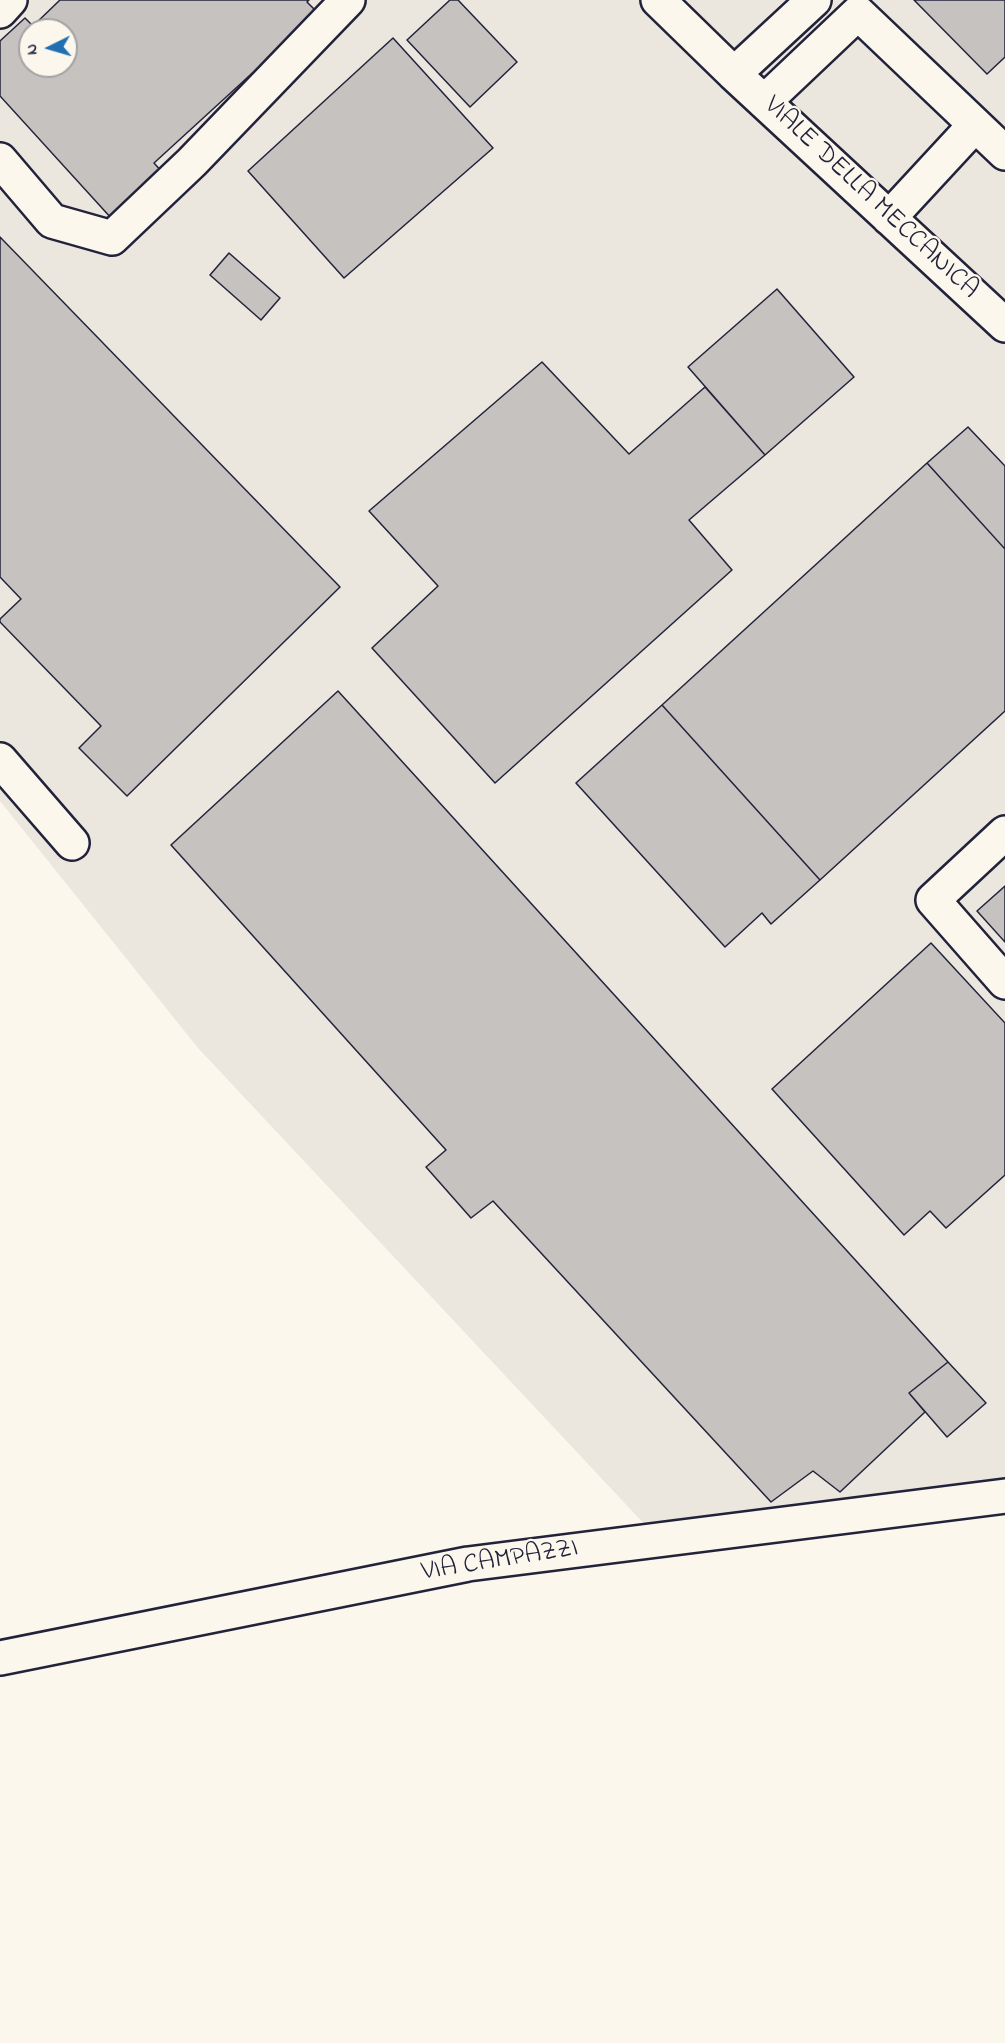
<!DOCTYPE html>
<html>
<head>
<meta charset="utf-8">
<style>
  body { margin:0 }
  #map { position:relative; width:1005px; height:2043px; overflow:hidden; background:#fbf7ec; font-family:"Indie Flower",sans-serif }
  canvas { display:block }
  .north { position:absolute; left:18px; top:18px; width:60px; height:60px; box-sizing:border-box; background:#fbf7ec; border:2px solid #a4a2a5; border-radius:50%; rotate:265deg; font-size:16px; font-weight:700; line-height:24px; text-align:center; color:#22223b }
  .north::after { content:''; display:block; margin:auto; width:21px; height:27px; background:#1f6fb2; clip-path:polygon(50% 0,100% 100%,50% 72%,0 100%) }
</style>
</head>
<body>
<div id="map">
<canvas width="1005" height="2043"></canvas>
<div class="north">N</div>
</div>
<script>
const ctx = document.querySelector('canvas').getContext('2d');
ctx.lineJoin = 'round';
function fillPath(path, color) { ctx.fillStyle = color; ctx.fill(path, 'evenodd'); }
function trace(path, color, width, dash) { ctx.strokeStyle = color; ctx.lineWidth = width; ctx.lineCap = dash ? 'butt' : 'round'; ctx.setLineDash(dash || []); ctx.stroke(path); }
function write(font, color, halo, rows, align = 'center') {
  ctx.font = font + ' "Indie Flower",sans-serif'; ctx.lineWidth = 4.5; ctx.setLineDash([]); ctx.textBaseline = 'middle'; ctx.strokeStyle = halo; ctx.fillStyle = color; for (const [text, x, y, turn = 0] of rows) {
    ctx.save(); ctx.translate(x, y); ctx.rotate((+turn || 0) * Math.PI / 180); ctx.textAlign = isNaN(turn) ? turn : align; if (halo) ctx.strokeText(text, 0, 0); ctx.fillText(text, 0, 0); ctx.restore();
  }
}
fillPath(new Path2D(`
  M0,0H1005V1479L649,1529L198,1048L0,801ZM30,30H66V66H30Z`), '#ebe7df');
const building = new Path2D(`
  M60,0H309L307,2L318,13L154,163L163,173L112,219L0,96V41L25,18L33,26ZM30,30H66V66H30Z
  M450,0H458L517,62L470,107L407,40Z
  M914,0H1005V57L987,74Z
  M393,38L493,148L344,278L248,171Z
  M0,237L340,587L127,796L79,748L101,726L0,622V619L21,599L0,577Z
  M229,253L280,298L261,320L210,275Z
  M777,289L854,377L765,455L688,367Z
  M542,362L629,454L705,387L765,455L689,520L732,570L495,783L372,648L438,586L369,511Z
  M968,427L1005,466V549L927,463Z
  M927,463L1005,549V711L820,880L662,705Z
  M338,691L948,1362L909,1393L925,1412L840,1492L813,1471L771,1502L493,1201L471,1218L426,1167L446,1150L171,845Z
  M662,705L820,880L771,924L762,913L725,947L576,783Z
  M1005,886V942L977,911Z
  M931,943L1005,1023V1175L946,1228L930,1211L904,1235L772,1089Z
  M948,1362L986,1403L947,1437L909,1393Z`);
fillPath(building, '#c6c2c0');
trace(building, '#22223b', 1.5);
const minor = new Path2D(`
  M658,0L734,74L1005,325
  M0,11L10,0
  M734,74L814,0
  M764,102L858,13L1005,153
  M0,160L52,221L112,238L192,162L348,0
  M889,218L975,125
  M0,760L72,843
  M1005,833L933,900L1005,982
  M0,1658L468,1564L1005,1496`);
trace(minor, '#22223b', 38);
trace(minor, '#fbf7ec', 33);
write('27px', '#22223b', '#fbf7ec', [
  ["VIALE DELLA MECCANICA",870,199,43],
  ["VIA CAMPAZZI",500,1562,-9]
]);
</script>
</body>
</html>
